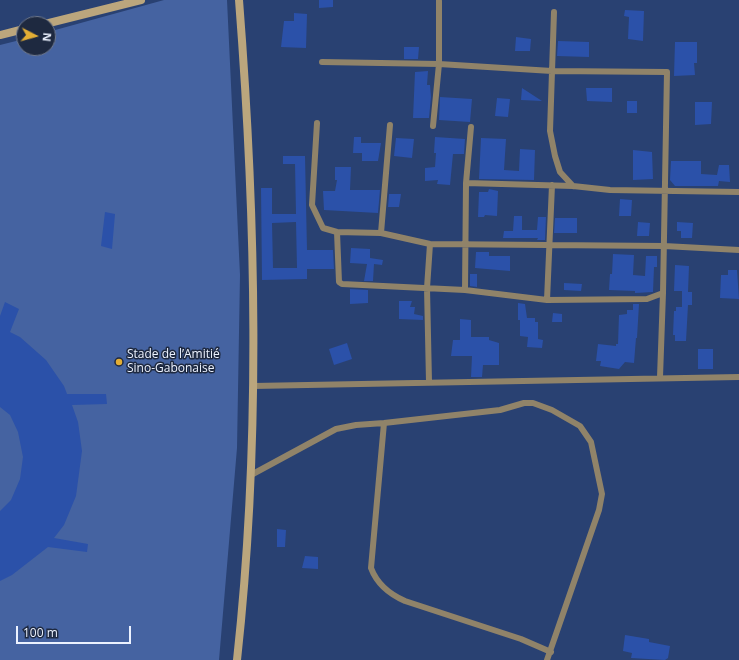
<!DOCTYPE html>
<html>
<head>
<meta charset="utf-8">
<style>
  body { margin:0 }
  #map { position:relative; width:739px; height:660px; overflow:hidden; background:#294172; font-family:"Open Sans",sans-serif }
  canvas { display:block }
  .north { position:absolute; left:16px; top:16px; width:40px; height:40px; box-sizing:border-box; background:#1e2940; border:1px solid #70798c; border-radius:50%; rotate:96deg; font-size:11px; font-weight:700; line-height:16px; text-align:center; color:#ecf2ff }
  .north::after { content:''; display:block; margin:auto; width:14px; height:18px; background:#e3ae35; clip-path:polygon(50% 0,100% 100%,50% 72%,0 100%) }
  .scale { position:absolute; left:16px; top:626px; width:115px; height:18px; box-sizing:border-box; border:2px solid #ecf2ff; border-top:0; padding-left:5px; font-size:12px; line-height:14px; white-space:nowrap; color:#ecf2ff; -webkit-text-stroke:3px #1e2940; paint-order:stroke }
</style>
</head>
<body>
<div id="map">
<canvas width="739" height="660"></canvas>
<div class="north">N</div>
<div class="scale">100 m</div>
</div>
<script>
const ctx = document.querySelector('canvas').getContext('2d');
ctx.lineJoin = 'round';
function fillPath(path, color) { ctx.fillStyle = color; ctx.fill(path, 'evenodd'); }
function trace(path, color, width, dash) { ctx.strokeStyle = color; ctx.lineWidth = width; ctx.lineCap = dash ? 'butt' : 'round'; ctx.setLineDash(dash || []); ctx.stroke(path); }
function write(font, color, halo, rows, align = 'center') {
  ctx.font = font + ' "Open Sans",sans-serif'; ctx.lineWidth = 3; ctx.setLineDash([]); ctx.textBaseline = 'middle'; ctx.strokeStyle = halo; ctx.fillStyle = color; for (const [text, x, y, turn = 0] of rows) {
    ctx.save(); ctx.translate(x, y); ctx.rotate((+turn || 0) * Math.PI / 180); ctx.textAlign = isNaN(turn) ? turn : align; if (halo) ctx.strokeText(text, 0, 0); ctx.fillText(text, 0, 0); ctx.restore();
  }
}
fillPath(new Path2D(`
  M164,0H227L240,275L237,448L219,660H0V45L24,39V48H48V32Z`), '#4563a1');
fillPath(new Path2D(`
  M319,0H333V7L319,8Z
  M625,10L644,11L643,41L628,39L629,17L624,16Z
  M294,13L307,14L306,48L281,47L284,21H294Z
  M516,37L531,39L530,51H515Z
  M558,41L589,42V57L557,56Z
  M675,42H697V63H694L695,75L674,76Z
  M404,47H419L418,59H404Z
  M428,71L427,85H430L431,97L429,118H413L415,72Z
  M522,88L542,101L521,100Z
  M586,88H612V102L587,101Z
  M440,97L472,99L470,122L439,120Z
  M497,98L510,99L508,117L495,116Z
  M627,101H637V113H627Z
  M695,102H712L711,124L695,125Z
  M354,137H361V143H381L378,161H362V153H353Z
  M435,137L465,139L464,154H453L450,185L437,184L438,180L425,181V168L435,167L436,153H434Z
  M396,138L414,139L412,158L394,156Z
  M481,138L506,139L504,170L519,171L520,149L535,150L534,180L479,179Z
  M633,150L652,152L653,179L633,180Z
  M283,156H305L307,250H333L334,269H307V279L262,280L261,188H272V214H296L295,164H283ZM296,222L297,268H273L272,223Z
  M671,161H701V174L717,175L719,165H729L730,182L719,181L718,186H675L670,180Z
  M335,167H351L350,190H380L378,213L324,210L323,191H335L337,180H335Z
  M489,189L498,191L497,216L485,215L484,217H478L479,192H488Z
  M389,194H401L399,207H388Z
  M620,199L632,200L631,216H619Z
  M105,212L115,214L112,249L101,246Z
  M514,216H522V230H537L538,217H546L545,240H537L538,238H503L504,231H513Z
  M555,218H577V233H554Z
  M638,222L650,223L649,236H637Z
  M677,222L693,223L692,238H681V231H677Z
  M351,248L370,249V258L383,260L382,265L374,264L373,281H364L367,264L350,263Z
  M476,252H489V256H510V271L475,268Z
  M613,254L634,255L633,275L645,276L646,256H657V267H654L653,292L635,293V291L609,290L610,274H612Z
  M675,265L689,266L688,292H692V305H688L686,341H675V335H673L674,311H676V307H682V291H674Z
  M728,270H737L739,299L720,298L721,275H728Z
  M470,274H477V287L470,286Z
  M564,283L582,284L581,291L564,290Z
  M350,289L368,290V303L350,304Z
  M399,301H412L410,307H415L414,314L423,316V320L399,319Z
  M5,302L19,309L10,332L20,337L46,360L64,386L67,394H106L107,404L72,405L78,422L82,451L76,496L64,525L54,538L88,544L87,552L48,547L12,575L0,581V511L11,500L20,479L23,457L18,432L10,415L0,407V316Z
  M518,303L525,304L527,318H535V322H538V339L543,340L542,348L527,347L528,337L520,336V320H518Z
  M633,304H639L637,338H636L634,363L625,362L619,369L600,366L601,361H596L598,344L616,346V344H618L619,315L627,314V310H633Z
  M553,313L562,314V322H552Z
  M460,319L471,320V337H489V340L499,343V365H483L482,377H471L472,356H451L453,340H460Z
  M347,343L352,359L334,365L329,349Z
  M698,349H713V369H698Z
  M277,529L286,530L285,547H277Z
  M305,556L318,557V569L302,568Z
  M625,635L649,639V642L670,646L668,658L665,660L631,658L632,653L623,651Z`), '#2b51a9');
trace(new Path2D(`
  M554,12L550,131L555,156L560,172L573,186
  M322,62L439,64L552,71L667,72L663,293L647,299L547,300L465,290L342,284L339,282L337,232
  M317,123L312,205L323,228L337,232L381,233L430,244L664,246L739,250
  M433,126L439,64V1
  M466,183L573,186L610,190L739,192
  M381,233L390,125
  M465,290L466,183L471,127
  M547,300L552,185
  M660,377L663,293
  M429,382L427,288L430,244
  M253,386L739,377
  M384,423L371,568C377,584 389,594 405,601L521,639L551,652
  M251,475L336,429L356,425L384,423L500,410L524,403H533L552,410L580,426L591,442L602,494L599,510L547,660`), '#908369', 6);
trace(new Path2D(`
  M45,24L141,0
  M0,35L24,29
  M237,660C261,441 256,219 239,0`), '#bba67d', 8);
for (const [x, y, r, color] of [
  [119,362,4,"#e3ae35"]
]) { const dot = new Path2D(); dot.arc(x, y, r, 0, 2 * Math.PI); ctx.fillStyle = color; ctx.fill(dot); trace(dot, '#1e2940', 1.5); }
write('12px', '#ecf2ff', '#1e2940', [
  ["Stade de l’Amitié",127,355],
  ["Sino-Gabonaise",127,369]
], 'left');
</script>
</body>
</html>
